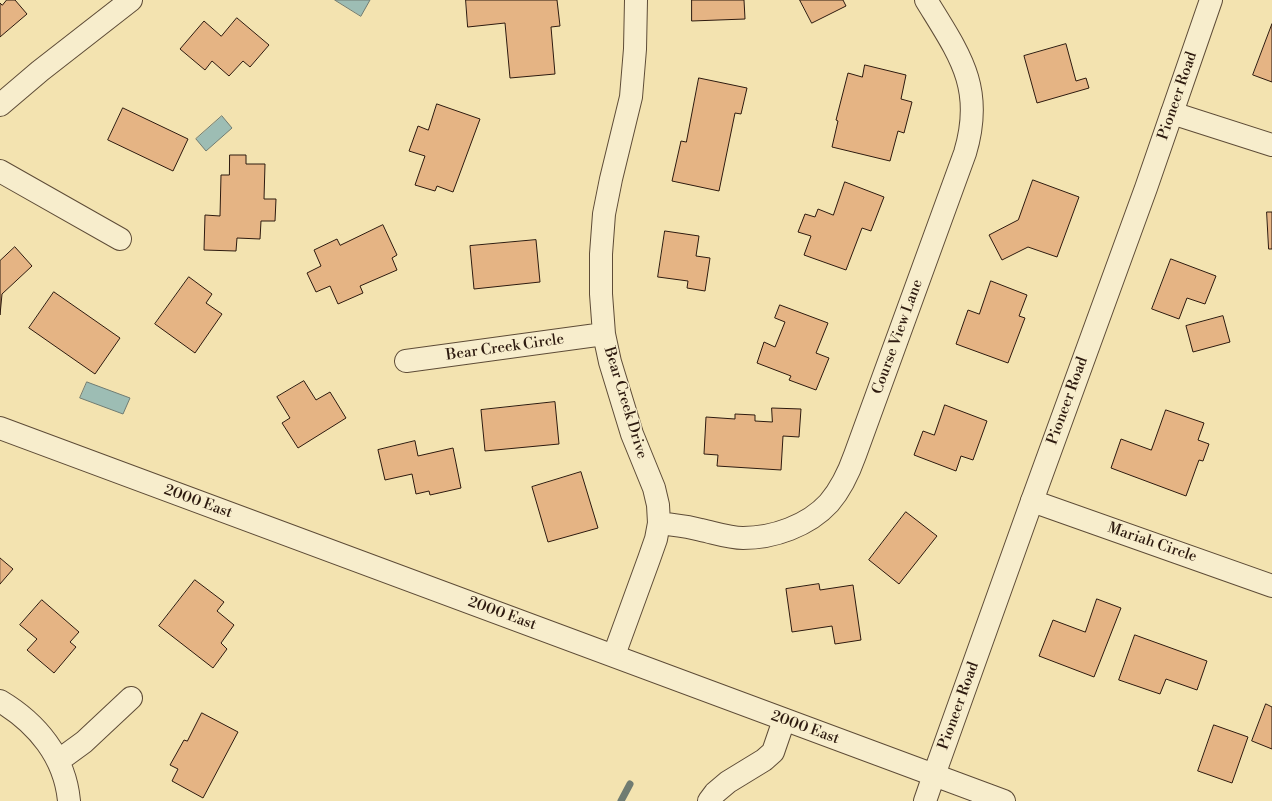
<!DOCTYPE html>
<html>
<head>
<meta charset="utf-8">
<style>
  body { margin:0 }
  canvas { display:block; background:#f3e3b0 }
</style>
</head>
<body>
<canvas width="1272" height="801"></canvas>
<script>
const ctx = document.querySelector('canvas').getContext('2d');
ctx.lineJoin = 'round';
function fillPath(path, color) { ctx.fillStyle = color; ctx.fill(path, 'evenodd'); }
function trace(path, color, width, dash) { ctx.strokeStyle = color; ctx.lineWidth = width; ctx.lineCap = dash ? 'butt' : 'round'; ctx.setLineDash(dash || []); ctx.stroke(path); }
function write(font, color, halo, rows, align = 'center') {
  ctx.font = font + ' "Libre Bodoni",serif'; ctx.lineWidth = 3; ctx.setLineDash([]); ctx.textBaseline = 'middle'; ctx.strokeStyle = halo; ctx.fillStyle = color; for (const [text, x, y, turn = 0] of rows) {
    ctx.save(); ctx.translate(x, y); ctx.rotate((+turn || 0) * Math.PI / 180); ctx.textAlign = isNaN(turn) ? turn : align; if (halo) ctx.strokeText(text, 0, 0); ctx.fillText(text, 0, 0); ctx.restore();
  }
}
const water = new Path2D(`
  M335,0H370L361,16Z
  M222,116L232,128L206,151L196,139Z
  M87,382L130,398L123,414L80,398Z`);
fillPath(water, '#9dbdb4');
trace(water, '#707c72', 1);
trace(new Path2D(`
  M621,801L630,784`), '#707c72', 7);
const building = new Path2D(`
  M7,0H15L27,14L0,37V3L2,5Z
  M466,0H557L560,26L551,27L555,74L510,78L505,23L468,27Z
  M692,0H744L745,19L692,21Z
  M800,0H843L846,6L812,23Z
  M237,18L269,45L250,67L243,61L229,76L212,61L205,70L180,49L204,21L221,36Z
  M1272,24V82L1253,75Z
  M1066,44L1076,81L1086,78L1089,88L1037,103L1024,56Z
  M865,65L906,75L901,99L912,102L904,133L898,131L890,161L832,147L838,121L836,120L848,73L862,77Z
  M699,78L747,88L741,114L735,113L719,191L672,181L681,141L686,142Z
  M437,104L480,119L453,192L437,186L435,191L415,185L425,156L409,151L418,126L428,130Z
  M123,108L188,139L173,171L108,140Z
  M230,155H246V164H265L264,199H276L275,221H261L260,239L237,238L236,251L204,250L205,215L220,216L221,175H229Z
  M1033,180L1079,197L1057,257L1028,247L1002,260L989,235L1018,220Z
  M845,182L884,197L871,231L862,228L846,270L804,255L811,236L798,232L805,214L815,217L818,209L833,215Z
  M1267,212H1272V249H1269Z
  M383,225L397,255L392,258L397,270L360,286L363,293L338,304L330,286L316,292L307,273L321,266L314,250L337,239L340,245Z
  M665,231L699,236L696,256L710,258L705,291L687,288L688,281L658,277Z
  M536,240L540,282L474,289L470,246Z
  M15,247L32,266L2,294L0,315V261Z
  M1171,259L1216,276L1205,304L1187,298L1179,319L1152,309Z
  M189,277L212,294L206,303L222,314L195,353L155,324Z
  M991,281L1027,295L1019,316L1025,318L1008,363L956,344L968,310L979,314Z
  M54,292L120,338L95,374L29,328Z
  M780,305L828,323L816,353L829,358L816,390L789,380L791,376L757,363L764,342L775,347L785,322L775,318Z
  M1223,316L1230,342L1193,352L1186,326Z
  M304,381L316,400L330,392L346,418L298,448L282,423L290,418L277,397Z
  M555,402L559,444L485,451L481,410Z
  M945,405L987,421L973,460L961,456L956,471L914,455L923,431L934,435Z
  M772,408L801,409L799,437L783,436L781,470L717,466L718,455L704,454L706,417L735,419V414L755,415V421L772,422Z
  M1166,410L1204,423L1198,440L1209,444L1203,461L1199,460L1186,496L1111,468L1121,439L1151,450Z
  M415,441L418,456L453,448L461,488L430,495L429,491L416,494L412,474L385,480L378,450Z
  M581,472L598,528L548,542L532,487Z
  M906,512L937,536L899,584L869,560Z
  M0,558L13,569L0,584Z
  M195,580L224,602L217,611L234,625L221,643L227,649L213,668L159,626Z
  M819,584L820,590L853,585L861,640L835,644L832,626L792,632L786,589Z
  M1097,599L1121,608L1094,677L1039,656L1053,620L1085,632Z
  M42,600L79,632L70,642L76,647L54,673L27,650L37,639L20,625Z
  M1135,635L1207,661L1197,690L1166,679L1160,694L1119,680Z
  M1266,704L1272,707V749L1252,741Z
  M202,713L238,732L203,798L172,781L178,769L170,765L184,740L187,741Z
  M1214,725L1248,737L1232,783L1198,771Z`);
fillPath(building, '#e5b484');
trace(building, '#2d1a0f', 1);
const minor = new Path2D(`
  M0,105L40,71L131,0
  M1172,113L1272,145
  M0,171L120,239
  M406,361L604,334
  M1032,501L1272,586
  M659,523C673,525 687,526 701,530C715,533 729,538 743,538C773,538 808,526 829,503C841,489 849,472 855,455L965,153C985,87 959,54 926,0
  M614,655L649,559L656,539L659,523L658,505L654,488L632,434L610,362L604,334L601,294V254L604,214L611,179L631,97L635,49L636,0
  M0,701C37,723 65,757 69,801
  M58,761L84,742L131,698
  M709,801L715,793L728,782L764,760L773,752L784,720
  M925,801L934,775L1004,801`);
const tertiary = new Path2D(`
  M0,428L934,775L1032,501L1146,188L1211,0`);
trace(minor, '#5e4c37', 24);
trace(tertiary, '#5e4c37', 24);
trace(minor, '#f7edcc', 22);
trace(tertiary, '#f7edcc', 22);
write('15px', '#2d1a0f', '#f7edcc', [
  ["Pioneer Road",1178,96,-71],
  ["Course View Lane",898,337,-70],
  ["Bear Creek Circle",505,348,-8],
  ["Pioneer Road",1068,401,-70],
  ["Bear Creek Drive",625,403,73],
  ["2000 East",198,502,20],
  ["Mariah Circle",1152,543,19],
  ["2000 East",502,614,20],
  ["Pioneer Road",959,706,-70],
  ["2000 East",805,728,20]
]);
</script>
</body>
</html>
